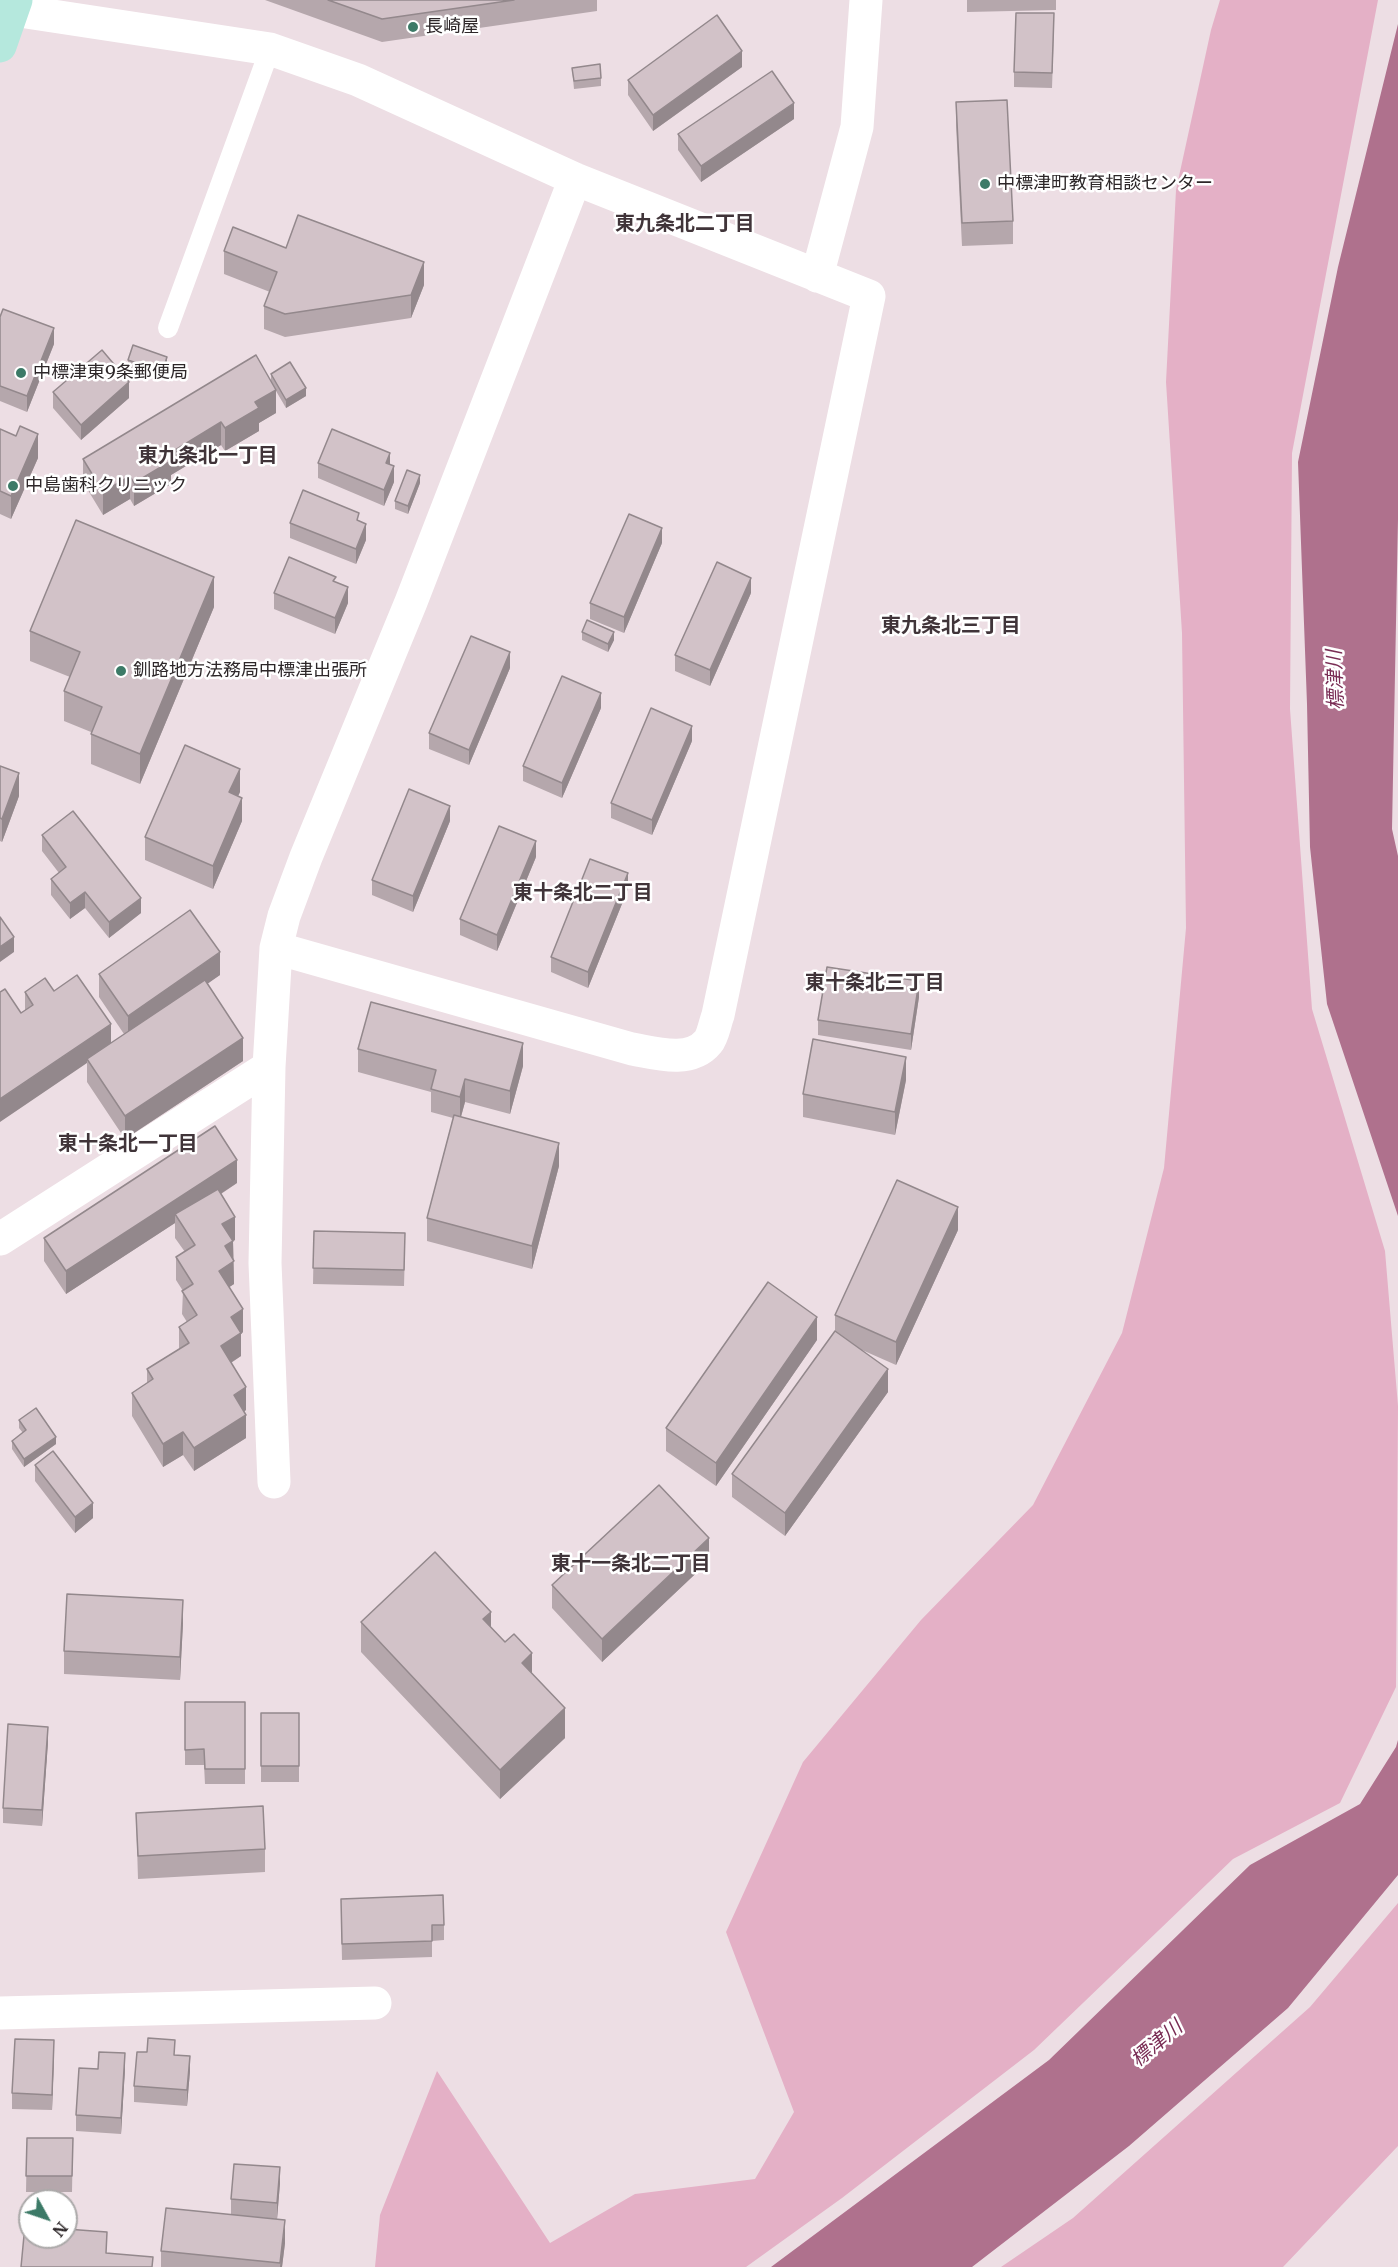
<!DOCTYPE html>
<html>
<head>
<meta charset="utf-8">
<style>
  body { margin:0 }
  #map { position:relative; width:1398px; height:2267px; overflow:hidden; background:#eddee4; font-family:Merriweather,serif }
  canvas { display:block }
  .north { position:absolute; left:18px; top:2189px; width:60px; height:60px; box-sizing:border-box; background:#fff; border:2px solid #aba9a9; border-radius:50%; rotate:130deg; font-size:16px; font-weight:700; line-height:24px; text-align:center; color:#2d2729 }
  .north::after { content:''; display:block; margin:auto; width:21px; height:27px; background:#3c7a67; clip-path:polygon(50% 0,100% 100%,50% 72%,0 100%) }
</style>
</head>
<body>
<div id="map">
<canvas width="1398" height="2267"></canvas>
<div class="north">N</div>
</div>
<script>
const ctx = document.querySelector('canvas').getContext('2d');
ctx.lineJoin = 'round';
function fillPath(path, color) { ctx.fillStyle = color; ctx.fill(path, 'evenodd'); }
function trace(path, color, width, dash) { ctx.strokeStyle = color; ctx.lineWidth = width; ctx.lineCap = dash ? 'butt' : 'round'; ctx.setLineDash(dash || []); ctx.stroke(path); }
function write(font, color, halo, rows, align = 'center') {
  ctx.font = font + ' Merriweather,"Noto Sans JP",serif'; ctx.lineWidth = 5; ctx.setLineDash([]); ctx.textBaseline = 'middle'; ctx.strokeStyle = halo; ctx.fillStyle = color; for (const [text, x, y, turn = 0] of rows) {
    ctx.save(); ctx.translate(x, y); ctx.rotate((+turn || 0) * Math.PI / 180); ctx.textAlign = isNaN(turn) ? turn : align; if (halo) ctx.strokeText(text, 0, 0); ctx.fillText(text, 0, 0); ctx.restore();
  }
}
fillPath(new Path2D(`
  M1220,0H1378L1292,453L1290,709L1312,1009L1385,1251L1398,1406L1396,1687L1340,1803L1233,1859L1034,2050L842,2198L746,2267H375L380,2215L437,2071L550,2243L635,2194L755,2179L794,2112L726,1932L803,1762L921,1620L1033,1505L1122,1333L1164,1168L1186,928L1182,633L1166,382L1176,190L1211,30Z
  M1398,1903V2146L1283,2267H1001L1073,2218L1310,2007Z`), '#e4b0c6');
fillPath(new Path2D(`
  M1398,24V519L1392,829L1398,856V1216L1327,1004L1310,847L1307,704L1298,462L1338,267Z
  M1398,1740V1875L1288,2008L1129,2146L972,2267H771L1049,2060L1250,1865L1360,1804L1396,1747Z`), '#af718d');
trace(new Path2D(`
  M168,328L270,49`), '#fff', 20);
trace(new Path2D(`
  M13,10L270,49L358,80L575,179L869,296L718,1015C715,1023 713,1036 708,1042C690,1064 655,1053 632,1049L276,948
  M817,276L857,127L866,0
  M0,1239L269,1067
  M274,1482L265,1263L269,1067L276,948L284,916L306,857L411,602L575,179
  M0,2013L375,2003`), '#fff', 33);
trace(new Path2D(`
  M0,46L16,0`), '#b5e8dd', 33);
fillPath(new Path2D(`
  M265,0H597V11L382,42Z
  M967,0H1056V10L967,12Z
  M1054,29L1052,88L1014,87V72Z
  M742,67L653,131L628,95V80Z
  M572,68L601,78V86L574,89Z
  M956,102L1013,221V244L962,246L956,125Z
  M794,119L701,182L678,150V134Z
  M286,248L424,285L411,318L285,337L264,329V306L270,292L224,274V251Z
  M0,317L54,344L27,412L0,401Z
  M128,360L167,365L162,380L128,368Z
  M271,374L306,396L286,408L276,391V413L259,423V431L225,451L221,445L171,475V484L134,506L130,499L103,515L83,482V459L271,380Z
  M53,392L129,398L81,440L53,408Z
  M0,429L38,458L11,519L0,514Z
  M318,463L390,465L394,482L384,506L318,478Z
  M420,483L408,514L395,509V501Z
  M290,523L366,540L356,564L290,538Z
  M662,543L624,633L590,619V603Z
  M274,593L348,603L335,634L274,609Z
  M751,593L710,686L675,671V655Z
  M214,607L140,784L91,764V732L64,721V691L70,677L30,661V631Z
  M582,632L614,640L608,652L582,640Z
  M510,668L469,765L429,749V733Z
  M601,708L562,798L523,781V766Z
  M692,741L652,835L611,818V803Z
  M0,766L19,796L2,842L0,841Z
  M240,792L238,796L242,821L213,889L145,860V837Z
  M450,821L413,912L372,895V880Z
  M42,835L141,913L109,938L85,908L70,919L51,895V879L59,873L42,851Z
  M536,857L497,951L460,935V919Z
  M628,889L588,988L551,972V957Z
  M99,974L220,975L207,983L243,1061L125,1139L87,1082V1063L21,1013L25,1010V992L54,991L111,1043L124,1034L99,997Z
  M919,997L911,1050L818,1035V1020Z
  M358,1049L523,1066L510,1114L465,1102L461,1117L559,1166L532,1269L427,1241V1218L453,1118L431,1112V1092L358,1072Z
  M906,1080L895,1135L803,1117V1094Z
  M237,1183L221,1194L235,1240L233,1241L234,1284L229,1287L243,1332L241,1334V1356L231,1363L246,1410L244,1412L246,1438L194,1471L183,1455L163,1467L132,1416V1393L147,1383V1369L179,1349V1327L187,1322L182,1314L183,1291L176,1280V1257L185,1252L175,1238V1223L66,1294L44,1261V1238Z
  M958,1230L896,1365L862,1350L888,1392L785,1536L732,1497V1474L835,1331V1315Z
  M314,1231L405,1249L404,1286L313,1284Z
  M817,1340L716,1486L666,1451V1428Z
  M19,1420L56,1444L24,1467L12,1449V1441L23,1433L19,1428Z
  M35,1465L93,1518L75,1533L35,1481Z
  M709,1561L602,1662L552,1608V1585Z
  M361,1622L491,1627L565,1738L500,1799L361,1652Z
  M183,1623L180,1680L64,1674V1651Z
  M245,1702V1784H205L204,1765H185V1750Z
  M261,1713H299V1782H261Z
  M48,1742L42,1826L3,1823V1808Z
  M136,1813L265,1849V1872L138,1879Z
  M341,1915L444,1925V1940L432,1941V1957L342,1960Z
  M175,2055L190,2071L187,2106L134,2102V2086Z
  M54,2056L52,2110L12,2109V2093Z
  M125,2069L121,2134L76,2131V2115Z
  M27,2138H73L72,2192H26Z
  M280,2183L277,2219L246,2216L285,2243L282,2267H161V2251L231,2215V2199Z`), '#b5a7ac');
fillPath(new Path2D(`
  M742,51V67L653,131V115Z
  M794,103V119L701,182V166Z
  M424,262V285L411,318V295Z
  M54,328V344L27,412V396Z
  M167,357V365L162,380V372Z
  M129,382V398L81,440V425Z
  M306,388V396L286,408V400Z
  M276,390V413L259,423V431L225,451V428L255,402Z
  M221,422V445L171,475V484L134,506V483L167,455Z
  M38,434V458L11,519V496Z
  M390,453V469L386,463Z
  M394,466V482L384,506V490Z
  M420,475V483L408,514V506Z
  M130,476V499L103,515V492Z
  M366,524V540L356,564V549Z
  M662,528V543L624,633V617Z
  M214,577V607L140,784V754Z
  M751,578V593L710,686V670Z
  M348,587V603L335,634V618Z
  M614,632V640L608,652V644Z
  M510,652V668L469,765V750Z
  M601,693V708L562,798V783Z
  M692,726V741L652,835V820Z
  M240,769V792L229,815V792Z
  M19,773V796L2,842V819Z
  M242,798V821L213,889V866Z
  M450,806V821L413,912V896Z
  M536,841V857L497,951V935Z
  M628,873V889L588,988V972Z
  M85,892V908L70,919V903Z
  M141,898V913L109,938V922Z
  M14,937V952L0,962V947Z
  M220,952V975L128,1040V1016Z
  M919,981V997L911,1050V1034Z
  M111,1024V1047L87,1059V1063L0,1122V1099Z
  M243,1038V1061L125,1139V1116Z
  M523,1043V1066L510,1114V1091Z
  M906,1057V1080L895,1135V1112Z
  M465,1079V1102L460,1120V1097Z
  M559,1143V1166L532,1269V1246Z
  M237,1160V1183L179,1221L175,1214V1223L66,1294V1271Z
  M958,1207V1230L896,1365V1342Z
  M235,1217V1240L222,1247V1224Z
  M233,1241L234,1284L219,1294V1271L225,1246Z
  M243,1309V1332L241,1334V1356L221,1369V1346L231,1317Z
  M817,1317V1340L716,1486V1463Z
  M888,1369V1392L785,1536V1513Z
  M246,1387V1410L234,1418V1395Z
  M246,1415V1438L194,1471V1448Z
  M183,1432V1455L163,1467V1444Z
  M56,1437V1444L24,1467V1459Z
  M93,1503V1518L75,1533V1517Z
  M709,1538V1561L602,1662V1639Z
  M183,1600V1623L180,1680V1657Z
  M491,1612V1641L483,1619Z
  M532,1653V1682L522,1663Z
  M565,1708V1738L500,1799V1770Z
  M48,1727V1742L42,1826V1810Z
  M54,2040V2056L52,2110V2095Z
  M125,2053V2069L121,2134V2118Z
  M190,2056V2071L187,2106V2090Z
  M280,2167V2183L277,2219V2203Z
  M285,2220V2243L282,2267H280Z`), '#93888c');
const building = new Path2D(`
  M328,0H514L382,19Z
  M1016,13H1054L1052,73L1014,72Z
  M717,15L742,51L653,115L628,80Z
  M600,64L601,78L574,81L572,68Z
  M772,71L794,103L701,166L678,134Z
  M1007,100L1013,221L962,223L956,102Z
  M298,215L424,262L411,295L285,314L264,306L277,272L224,251L233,227L286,248Z
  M3,309L54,328L27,396L0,386V317Z
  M133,345L167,357L162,372L128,360Z
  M102,350L129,382L81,425L53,392Z
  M256,355L276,390L255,402L259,408L225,428L221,422L167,455L171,461L134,483L130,476L103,492L83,459Z
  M290,362L306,388L286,400L271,374Z
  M20,426L38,434L11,496L0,491V429L16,436Z
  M332,429L390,453L386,463L394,466L384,490L318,463Z
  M407,470L420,475L408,506L395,501Z
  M303,490L359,513L357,520L366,524L356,549L290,523Z
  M629,514L662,528L624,617L590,603Z
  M76,520L214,577L140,754L91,734L102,707L64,691L80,652L30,631Z
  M289,557L336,577L333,581L348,587L335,618L274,593Z
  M717,562L751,578L710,670L675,655Z
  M587,620L614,632L608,644L582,632Z
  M471,636L510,652L469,750L429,733Z
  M562,676L601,693L562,783L523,766Z
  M651,708L692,726L652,820L611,803Z
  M185,745L240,769L229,792L242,798L213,866L145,837Z
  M0,766L19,773L2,819L0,818Z
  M409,789L450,806L413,896L372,880Z
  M73,811L141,898L109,922L85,892L70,903L51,879L66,867L42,835Z
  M499,826L536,841L497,935L460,919Z
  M590,859L628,873L588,972L551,957Z
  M190,910L220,952L128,1016L99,974Z
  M0,917L14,937L0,947Z
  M827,967L919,981L911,1034L818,1020Z
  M77,975L111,1024L0,1099V992L5,989L21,1013L33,1005L25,992L45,978L54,991Z
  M205,980L243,1038L125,1116L87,1059Z
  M371,1002L523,1043L510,1091L465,1079L460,1097L431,1089L436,1070L358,1049Z
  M813,1039L906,1057L895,1112L803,1094Z
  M454,1115L559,1143L532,1246L427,1218Z
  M215,1126L237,1160L66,1271L44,1238Z
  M897,1180L958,1207L896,1342L835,1315Z
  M218,1189L235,1217L222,1224L233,1241L225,1246L234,1261L219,1271L243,1309L231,1317L241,1333L221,1346L246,1387L234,1395L246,1415L194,1448L183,1432L163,1444L132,1393L153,1379L147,1369L189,1343L179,1327L197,1315L182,1291L193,1284L176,1257L195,1245L175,1214Z
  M314,1231L405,1233L404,1270L313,1268Z
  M768,1282L817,1317L716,1463L666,1428Z
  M835,1331L888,1369L785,1513L732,1474Z
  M36,1408L56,1437L24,1459L12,1441L26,1430L19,1420Z
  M53,1451L93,1503L75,1517L35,1465Z
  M659,1485L709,1538L602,1639L552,1585Z
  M435,1552L491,1612L483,1619L505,1642L514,1634L532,1653L522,1663L565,1708L500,1770L361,1622Z
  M67,1594L183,1600L180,1657L64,1651Z
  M185,1702H245V1769H205L204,1749L185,1750Z
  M261,1713H299V1766H261Z
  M8,1724L48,1727L42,1810L3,1808Z
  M263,1806L265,1849L138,1856L136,1813Z
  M443,1895L444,1925H432V1941L342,1944L341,1899Z
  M148,2038L175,2040L174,2055L190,2056L187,2090L134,2086L137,2052H147Z
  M15,2039L54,2040L52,2095L12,2093Z
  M99,2052L125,2053L121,2118L76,2115L79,2068L98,2069Z
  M27,2138H73L72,2176H26Z
  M234,2164L280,2167L277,2203L231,2199Z
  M166,2208L285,2220L280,2263L161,2251Z
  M25,2225L30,2226V2237H66V2229L107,2232L106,2253L153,2257L152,2267H21Z`);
fillPath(building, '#d2c2c8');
trace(building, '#93888c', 1.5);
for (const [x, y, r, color] of [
  [413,27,6,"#3c7a67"],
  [985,184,6,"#3c7a67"],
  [21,373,6,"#3c7a67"],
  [13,486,6,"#3c7a67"],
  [121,671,6,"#3c7a67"]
]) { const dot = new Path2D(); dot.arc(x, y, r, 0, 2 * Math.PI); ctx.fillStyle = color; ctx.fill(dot); trace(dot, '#fff', 2); }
write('18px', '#2d2729', '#fff', [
  ["長崎屋",425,27],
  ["中標津町教育相談センター",997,184],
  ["中標津東9条郵便局",33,373],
  ["中島歯科クリニック",25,486],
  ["釧路地方法務局中標津出張所",133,671]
], 'left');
write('bold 20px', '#403439', '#fff', [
  ["東九条北二丁目",685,224],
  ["東九条北一丁目",208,456],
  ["東九条北三丁目",951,626],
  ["東十条北二丁目",583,893],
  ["東十条北三丁目",875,983],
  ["東十条北一丁目",128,1144],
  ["東十一条北二丁目",631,1564]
]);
write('italic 20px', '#792c54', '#fff', [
  ["標津川",1336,680,-92],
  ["標津川",1157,2044,-40]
]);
</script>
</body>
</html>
